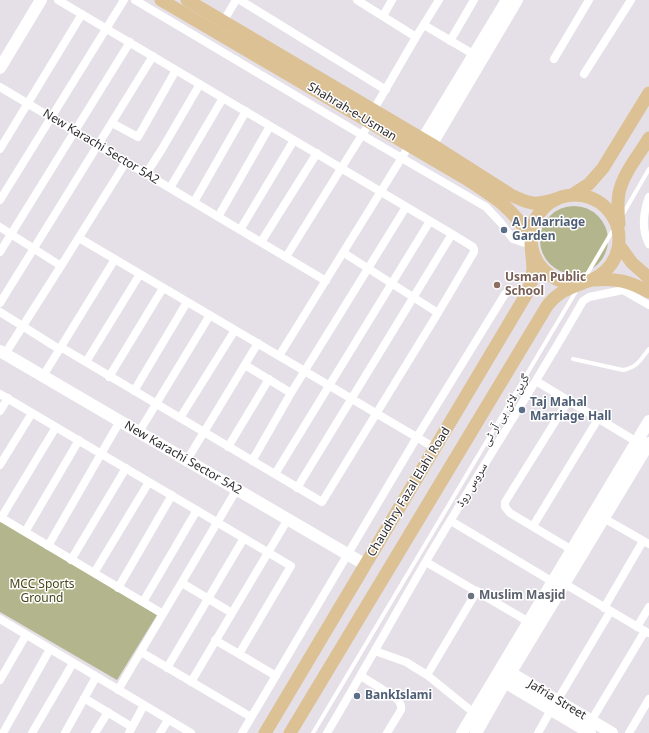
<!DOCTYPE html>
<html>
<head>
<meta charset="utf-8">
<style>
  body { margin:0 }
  canvas { display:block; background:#e5dfe7 }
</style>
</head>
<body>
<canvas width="649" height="733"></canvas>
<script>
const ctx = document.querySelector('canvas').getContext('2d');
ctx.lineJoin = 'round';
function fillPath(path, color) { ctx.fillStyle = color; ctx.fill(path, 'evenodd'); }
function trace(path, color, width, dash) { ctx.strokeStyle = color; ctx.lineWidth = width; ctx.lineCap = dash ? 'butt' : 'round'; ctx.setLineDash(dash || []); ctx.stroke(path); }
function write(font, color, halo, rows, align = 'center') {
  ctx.font = font + ' "Noto Sans","Noto Naskh Arabic",sans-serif'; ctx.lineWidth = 3; ctx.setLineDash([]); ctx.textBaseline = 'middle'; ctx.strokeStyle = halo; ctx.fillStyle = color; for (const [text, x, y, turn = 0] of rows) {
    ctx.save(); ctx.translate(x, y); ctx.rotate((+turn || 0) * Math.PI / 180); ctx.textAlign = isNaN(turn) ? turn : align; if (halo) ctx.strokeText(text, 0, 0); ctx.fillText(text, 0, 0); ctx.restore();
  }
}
fillPath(new Path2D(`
  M540 240a34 34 0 1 1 68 0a34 34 0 1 1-68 0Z
  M0,521L157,615L117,680L0,612Z`), '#b3b68c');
trace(new Path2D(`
  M623,214L649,169
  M583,281L616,225
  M573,359L623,370C638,367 640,360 649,349
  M313,733L578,288`), '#fff', 4);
trace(new Path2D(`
  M135,0L362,135L486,207L501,223L513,239L531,245
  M240,0L386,90
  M357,0L416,37L439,0
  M383,16L392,0
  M223,22L236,0
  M424,25L473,54
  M450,41L474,0
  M554,59L589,0
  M584,74L631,0
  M0,87L326,281
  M373,111L416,37
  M112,123L138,137L176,70
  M0,149L82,14
  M146,174L162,149L200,84
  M170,188L223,98
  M649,197C643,213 641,229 649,244
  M0,200L124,0
  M194,202L246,111
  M218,217L270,126
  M0,227L61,266
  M240,230L294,140
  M79,238L435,448
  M261,242L317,153
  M0,252L130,42
  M344,253L438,313
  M286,257L370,122
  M0,303L153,56
  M0,312L59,349H64L322,502L438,313L474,252V249L473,247L452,234L58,0
  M5,354L61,266L126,162
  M279,356L409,146
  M86,362L140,274
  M245,365L291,393
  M43,376L115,259
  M109,377L163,288
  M536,381L637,442
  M134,391L187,302
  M0,394L291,566L239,654L276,676
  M568,401L505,502V507L510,513L572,550
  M0,411L8,398
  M180,418L235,330
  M139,432L210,315
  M228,447L269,379
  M187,460L258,343
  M252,461L291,393L406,207
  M0,465L32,413
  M275,474L430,221
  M297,488L452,234
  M600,516L649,544
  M0,517L163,614
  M1,518L56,427
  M451,521L553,582
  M533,526L598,419
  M25,532L79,440
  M48,546L120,421
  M71,560L126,468
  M426,562L529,622
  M94,573L149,482
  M182,583L232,613
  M565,584L648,633
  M118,588L172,495
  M143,602L197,510
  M604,608L643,541
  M0,619L191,733
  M637,627L649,607
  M215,640L239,654
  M375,651L406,662L427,675L474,713
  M141,652L251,717
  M167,668L244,538
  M427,675L477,591
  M361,676L396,698C400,702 402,705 401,710L387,733
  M0,680L26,635
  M191,682L288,519
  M118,690L237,489
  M84,698L132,727
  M557,701L610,612
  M591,721L645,631
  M3,733L50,649
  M32,733L73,663
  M65,733L96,677
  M95,733L108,712
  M129,733L144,705
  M160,733L168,720
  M242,733L417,437L505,294
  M327,733C360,677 392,620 425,563C477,475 532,390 583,301L589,297L623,290L649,305
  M538,733L551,710
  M629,733L649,699`), '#fff', 8);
trace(new Path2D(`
  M0,68L41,0
  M418,147L507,0
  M427,152L517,0
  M0,351L366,565
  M504,669L612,733
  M498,678L590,733
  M462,733L649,421
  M476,733L505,682L649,443`), '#fff', 12);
trace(new Path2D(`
  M161,0L468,180C496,198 514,209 531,239
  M187,0L431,144L511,195C529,204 536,206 556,199
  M531 239a44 44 0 1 1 88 0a44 44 0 1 1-88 0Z
  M572,195L589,184L603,168L649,93
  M619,224C618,214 617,203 619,193C623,173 639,155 649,138
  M619,245L632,263L649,278
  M594,280C616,278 629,281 649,292
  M265,733L526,295L532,280L533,267L531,245
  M290,733L547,306C557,293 568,288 583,283`), '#dbc194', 13);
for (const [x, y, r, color] of [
  [504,230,4,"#5c6f8a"],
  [497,285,4,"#8d6e63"],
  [522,410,4,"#5c6f8a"],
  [471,596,4,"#6b7280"],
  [357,696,4,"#5c6f8a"]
]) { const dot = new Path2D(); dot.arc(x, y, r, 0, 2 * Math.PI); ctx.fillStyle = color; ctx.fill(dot); trace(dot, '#fff', 1.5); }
write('12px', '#2d2b2e', '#fff', [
  ["Shahrah-e-Usman",352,112,31],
  ["New Karachi Sector 5A2",101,147,31],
  ["گرین لائن بی آر ٹی",506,410,-59],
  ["New Karachi Sector 5A2",183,458,30],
  ["سروس روڈ",472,485,-59],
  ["Chaudhry Fazal Elahi Road",409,492,-59],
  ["Jafria Street",557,700,31]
]);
write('bold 12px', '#4e5e75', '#fff', [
  ["A J Marriage",512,223],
  ["Garden",512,237],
  ["Taj Mahal",530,403],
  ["Marriage Hall",530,417],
  ["BankIslami",365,696]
], 'left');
write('bold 12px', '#785e54', '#fff', [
  ["Usman Public",505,278],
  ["School",505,292]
], 'left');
write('12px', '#444616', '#fff', [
  ["MCC Sports",42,585],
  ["Ground",42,599]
]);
write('bold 12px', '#5b616d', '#fff', [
  ["Muslim Masjid",479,596]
], 'left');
</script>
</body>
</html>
